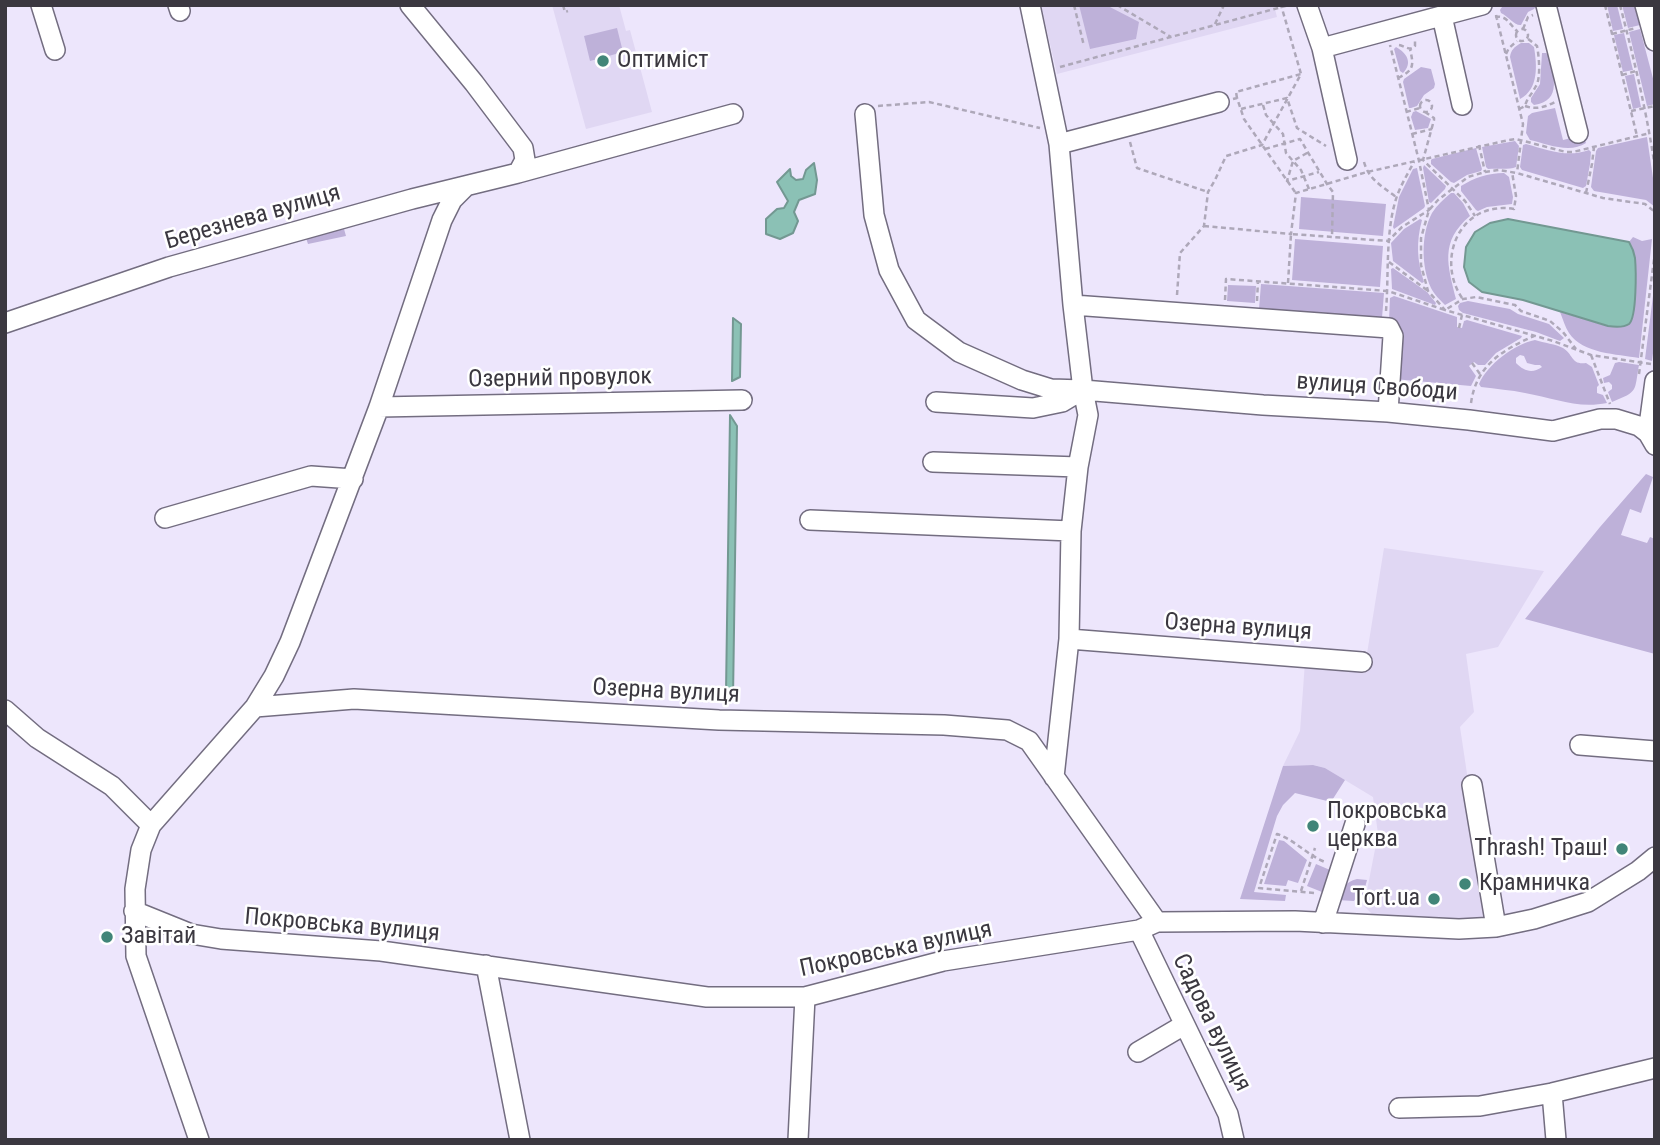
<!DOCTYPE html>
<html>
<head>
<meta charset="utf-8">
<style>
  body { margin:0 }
  #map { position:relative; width:1660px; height:1145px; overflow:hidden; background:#ede6fc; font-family:"Roboto Condensed",sans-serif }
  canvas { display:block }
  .frame { position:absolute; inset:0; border:7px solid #3b3840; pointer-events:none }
</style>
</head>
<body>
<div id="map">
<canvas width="1660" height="1145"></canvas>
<div class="frame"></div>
</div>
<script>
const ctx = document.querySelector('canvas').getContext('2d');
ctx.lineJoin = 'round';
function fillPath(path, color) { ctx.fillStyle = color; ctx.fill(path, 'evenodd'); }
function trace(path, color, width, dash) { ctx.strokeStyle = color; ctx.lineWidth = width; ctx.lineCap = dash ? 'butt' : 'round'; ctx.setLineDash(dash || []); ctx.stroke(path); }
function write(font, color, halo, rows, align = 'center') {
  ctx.font = font + ' "Roboto Condensed",sans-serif'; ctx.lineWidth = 5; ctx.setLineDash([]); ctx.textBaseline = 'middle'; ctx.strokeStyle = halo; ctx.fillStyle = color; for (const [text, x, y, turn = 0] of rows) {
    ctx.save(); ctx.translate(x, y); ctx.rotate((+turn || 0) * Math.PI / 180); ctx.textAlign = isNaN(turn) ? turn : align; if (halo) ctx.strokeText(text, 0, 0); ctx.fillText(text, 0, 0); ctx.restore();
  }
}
fillPath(new Path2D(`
  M552,5H619L626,31L630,30L652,112L586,129Z
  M1041,5H1274L1277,17L1057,74Z
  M1384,548L1544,571L1498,647L1466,654L1474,712L1460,727L1488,914L1481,922L1373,915L1364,906L1378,834L1373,797L1325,768L1313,765L1283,766L1300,731L1305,662L1365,666Z`), '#e0d7f3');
fillPath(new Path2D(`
  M1079,5H1106L1139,22L1136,39L1090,49Z
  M1510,5H1537L1534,9L1528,12L1521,25C1515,26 1509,17 1501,13L1500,10L1502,7Z
  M1607,5H1617L1623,29L1613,31Z
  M1622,5H1634L1640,25L1628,28Z
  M617,28L623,52L590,61L584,36Z
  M1640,29L1655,86V104L1647,106L1629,32Z
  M1624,33L1633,70L1623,72L1614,35Z
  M1521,43H1529L1534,47C1537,65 1539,89 1520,99L1510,57C1511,50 1514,47 1521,43Z
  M1396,47C1407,53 1413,63 1403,73L1400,71L1394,49Z
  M1542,53H1546L1549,55C1553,75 1563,101 1534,105L1531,102V98L1540,84Z
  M1421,67L1431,69L1435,84L1434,88L1424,95L1417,106L1411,108H1409L1403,82L1404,79Z
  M1634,74L1641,107L1633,109L1625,76Z
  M1555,108L1563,140L1583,135L1586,143C1570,154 1547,144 1530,140L1526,133L1528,116L1532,113Z
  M1416,111L1431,119L1428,128L1415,130L1411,117L1413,112Z
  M1647,137L1653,178L1655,207L1646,200L1594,191L1591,187L1596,151L1598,148Z
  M1515,141L1519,146L1516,167C1509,170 1497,168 1488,169L1486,167L1482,147Z
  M1526,144C1547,150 1568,158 1589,150L1591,152L1590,164L1586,186L1583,188L1522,170L1520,167L1523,145Z
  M1476,148L1482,169L1481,171L1467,175L1454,183L1451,182L1431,164V160L1432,159Z
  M1424,165L1446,186L1445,189L1431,203L1429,202L1423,168Z
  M1417,168L1425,206L1424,208L1394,229L1393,227L1399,197L1413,169Z
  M1504,173L1509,177L1513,197L1512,204L1487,207L1478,211L1476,210L1461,191V186C1474,178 1488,173 1504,173Z
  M1451,193H1454L1463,203L1470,216C1439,242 1448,266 1456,299L1445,305C1440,300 1434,294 1431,288C1421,266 1421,234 1432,213C1437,205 1444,199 1451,193Z
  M1301,197L1386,204L1383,236L1299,229Z
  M1420,219L1422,220C1416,242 1417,261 1424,282L1422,283L1393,261L1391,243L1404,229Z
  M344,229L346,236L308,244L306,238Z
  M1633,237L1642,241L1652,239L1639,358C1617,354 1583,354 1569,333C1565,327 1563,319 1560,312L1608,326L1633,249L1629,242Z
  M1295,239L1383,246L1380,287L1292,280Z
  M1393,268L1427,292L1436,303L1435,305L1392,289L1391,269Z
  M1655,280V338L1652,361L1645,359Z
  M1261,284L1384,293L1382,318L1259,309Z
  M1228,285L1256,286L1255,303L1227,301Z
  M1394,296L1457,317V327L1462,328L1464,321L1467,320L1522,336L1521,338L1496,353L1485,365H1478L1474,362L1469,366L1476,376L1471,386L1394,379L1398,322L1389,320L1390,298Z
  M1468,301L1510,309L1518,314L1549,324L1564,338L1560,341L1536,332L1463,313L1459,310L1458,306L1460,303Z
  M1535,340C1544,343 1556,344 1563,348C1574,355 1571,365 1586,363L1592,367L1599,385L1597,387V393L1603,395L1607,403C1577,409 1554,398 1525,393C1511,390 1496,389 1481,387L1479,384C1487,365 1514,344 1535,340ZM1520,355L1524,356L1527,363L1535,365H1540L1542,367C1532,374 1524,371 1516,363V358Z
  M1619,362L1639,365C1634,392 1639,391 1612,402L1608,392L1612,389V385L1609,382L1604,383L1603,378L1610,375L1615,363Z
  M1646,474L1653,477L1641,513L1630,509L1621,535L1647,543L1650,537L1655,539V654L1525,619L1600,527Z
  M1313,765L1325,768L1345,780L1331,802L1295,793L1283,805L1277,816L1254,892L1286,895L1285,901L1240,899L1283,766Z
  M1279,840L1284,841L1307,860L1298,883L1288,880L1286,886L1264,884Z
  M1316,864L1330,870L1322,892L1307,886Z
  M1357,879L1367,880L1363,895L1356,898L1354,901L1337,900C1342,889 1345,882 1357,879Z`), '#beb1d9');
const water = new Path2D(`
  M814,163L817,180L815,194L799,200L794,212L798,221L793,233L780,239L766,234V219L777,209L784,208L788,201L777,182L790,169L791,176L796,180L803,179L806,170Z
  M1508,219L1629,242C1632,247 1634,252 1635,258C1636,269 1637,317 1629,324C1623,328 1615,327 1608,326L1523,300L1482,292L1469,282L1464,267L1466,247L1475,232L1490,223Z
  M733,318L741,324L740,377L732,381Z
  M730,415L737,426L733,698L726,692Z`);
fillPath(water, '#8bc1b5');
trace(water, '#739892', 2);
const minor = new Path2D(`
  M41,5L55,50
  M178,5L180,11
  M410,5L474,83L523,148L525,160L518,173
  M1030,5L1059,144L1073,305L1083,390L1088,415L1078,467L1071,531L1069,639L1054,777
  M1307,5L1322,48L1347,160
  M1546,5L1578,133
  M1645,5L1655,41
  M1442,16L1462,105
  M1322,48L1482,5
  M865,114L874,215L889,270L916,320L959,352L1022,380L1051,389L1083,390L1263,405L1388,412L1469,420L1553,431L1600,419H1616L1639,426L1648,433L1655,445
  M1059,144L1219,102
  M1073,305L1389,328L1393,336L1388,412
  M5,323L169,267L412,199L518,173L733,114
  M936,402L1033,408L1062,402L1082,390
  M379,407L742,400
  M1648,433L1655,381
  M933,462L1078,467
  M165,518L311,476L353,479
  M810,520L1071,531
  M1069,639L1362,662
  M255,707L354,699L719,720L944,725L1007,730L1029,741L1157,922
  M5,710L37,738L112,786L151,825
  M1580,745L1655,751
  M1472,785L1496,927
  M134,911L191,934L221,939L381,951L707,997H805L943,961L1139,930L1157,922L1295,921L1459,929L1496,927L1534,919L1588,902L1638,871L1655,857
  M1323,923L1355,824
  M1139,930L1228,1114L1234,1140
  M486,965L520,1140
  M1138,1052L1184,1025
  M1552,1093L1556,1140
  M1399,1108L1480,1106L1552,1093L1655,1068
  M199,1140L136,956L135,889L141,850L151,825L255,707L274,676L290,642L379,407L442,220L452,200L466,186
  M798,1140L805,997`);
trace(minor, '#736d80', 22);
trace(new Path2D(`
  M563,5L565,12L568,11
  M1074,5L1084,46
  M1117,5L1171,37
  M1605,5L1637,136
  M1620,5C1634,59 1647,113 1655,168
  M1496,15L1523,124L1517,173
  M1495,17C1507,15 1509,24 1517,31
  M1215,24L1224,5
  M1516 35a6 6 0 1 1 12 0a6 6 0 1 1-12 0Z
  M1523,29L1528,17L1533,15
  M1612,34L1636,28
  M1399,45C1405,46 1411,52 1415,46V40
  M1506,54L1509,48L1517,41
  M1060,67L1289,5
  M1622,75L1636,71
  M1398,78C1414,70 1414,66 1410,49
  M1237,98L1236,92L1301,74
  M1233,99L1237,98L1244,119L1295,192
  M1420 106a6 6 0 1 1 12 0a6 6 0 1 1-12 0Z
  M1263,105L1266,115L1283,134L1286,153L1301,170L1309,189
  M878,106L929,102L1040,128
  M1525,106C1536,110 1545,107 1555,102
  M1241,109L1287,98L1297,128L1326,146
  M1519,109L1525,106C1527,98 1532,94 1536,86C1541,78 1539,56 1537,46L1527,38
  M1631,111L1655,106
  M1406,112L1420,108
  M1425,112L1434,118V120L1423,160L1465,201L1475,216
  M1412,134L1432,129
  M1130,142L1137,168L1208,192
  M1479,145L1485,172
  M1265,149L1300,139L1327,184L1333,192L1332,237
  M1307,153L1293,161L1287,181L1319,172
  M1364,162C1369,180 1382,186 1396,197
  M1586,193L1592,164L1594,147
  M1204,226L1291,234L1296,193L1367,172L1509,140L1516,139L1566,152H1573L1650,133
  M1389,262L1428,291
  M1288,283L1291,234L1388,241L1402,227L1429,210L1419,161L1390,45
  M1177,295L1180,253L1204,226L1208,192L1215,180L1226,156L1262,145L1301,74L1281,5
  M1462,298C1435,258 1461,200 1514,209L1516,196L1512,172
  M1225,300L1226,279L1388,291L1445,310L1463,299L1476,297L1515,305L1521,311L1550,321L1563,332L1576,349
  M1257,301L1258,281
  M1386,311C1389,274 1385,231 1397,196C1401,185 1408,173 1414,162
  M1459,328L1462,315
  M1591,355L1610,404
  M1472,363L1480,374
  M1651,364L1591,355L1553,341L1445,310L1428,291L1421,265V238L1429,210L1438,200L1468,177L1485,172L1499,170L1517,173L1603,198L1645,204L1655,212
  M1639,374L1655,252
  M1471,403C1476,366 1502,350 1534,336
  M1301,891L1315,848
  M1314,893L1259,888L1277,834C1295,840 1307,855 1325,862`), '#aea8b9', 2.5, [5, 3.5]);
trace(minor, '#fff', 19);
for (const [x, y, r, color] of [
  [603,61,7,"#418578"],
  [1313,826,7,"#418578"],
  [1622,849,7,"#418578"],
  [1465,884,7,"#418578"],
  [1434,899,7,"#418578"],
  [107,937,7,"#418578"]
]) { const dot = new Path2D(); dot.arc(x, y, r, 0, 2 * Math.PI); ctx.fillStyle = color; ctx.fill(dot); trace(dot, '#fff', 2.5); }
write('24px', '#3b3840', '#fff', [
  ["Оптиміст",617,61],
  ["Покровська",1327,812],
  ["церква",1327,840],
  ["Thrash! Траш!",1608,849,"right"],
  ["Крамничка",1479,884],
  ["Tort.ua",1420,899,"right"],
  ["Завітай",121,937]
], 'left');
write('24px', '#3b3840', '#fff', [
  ["Березнева вулиця",253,218,-16],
  ["Озерний провулок",560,379,-1],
  ["вулиця Свободи",1377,388,4],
  ["Озерна вулиця",1238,628,4],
  ["Озерна вулиця",666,692,3],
  ["Покровська вулиця",342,926,5],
  ["Покровська вулиця",896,950,-12],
  ["Садова вулиця",1211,1023,64]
]);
</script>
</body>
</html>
